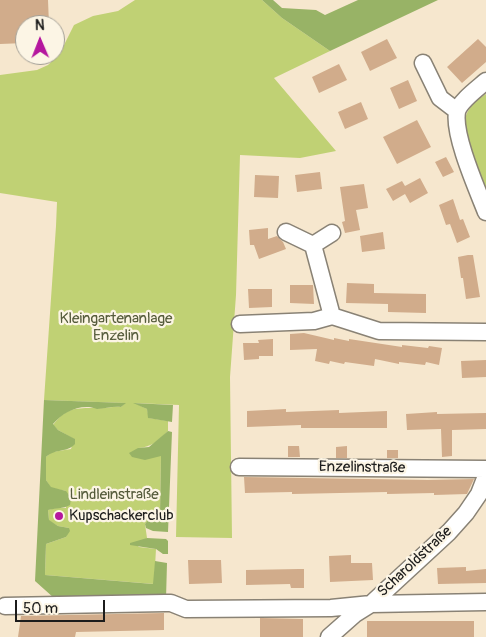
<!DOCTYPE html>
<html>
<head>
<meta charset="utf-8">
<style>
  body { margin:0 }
  #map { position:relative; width:486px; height:637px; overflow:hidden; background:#f6e7ce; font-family:Pangolin,sans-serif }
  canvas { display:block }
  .north { position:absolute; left:15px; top:15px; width:50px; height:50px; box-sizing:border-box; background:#fcf5e5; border:1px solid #a29e95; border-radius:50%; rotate:359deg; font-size:14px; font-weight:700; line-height:20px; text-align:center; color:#1c1c1c }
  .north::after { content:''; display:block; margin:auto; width:18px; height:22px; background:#b5179e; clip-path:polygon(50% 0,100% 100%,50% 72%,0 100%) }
  .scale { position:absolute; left:15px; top:600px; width:90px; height:22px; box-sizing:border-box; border:2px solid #1c1c1c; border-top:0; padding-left:6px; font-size:15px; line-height:18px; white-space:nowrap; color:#1c1c1c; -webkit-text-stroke:4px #fcf5e5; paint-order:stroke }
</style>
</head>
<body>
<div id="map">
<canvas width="486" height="637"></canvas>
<div class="north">N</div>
<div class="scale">50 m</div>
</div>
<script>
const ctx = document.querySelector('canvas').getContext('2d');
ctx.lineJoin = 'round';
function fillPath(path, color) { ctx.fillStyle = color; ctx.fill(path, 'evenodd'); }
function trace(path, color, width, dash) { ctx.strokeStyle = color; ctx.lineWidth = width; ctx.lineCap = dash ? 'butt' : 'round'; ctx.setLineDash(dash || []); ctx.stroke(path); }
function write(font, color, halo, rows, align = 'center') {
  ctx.font = font + ' Pangolin,sans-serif'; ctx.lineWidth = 4.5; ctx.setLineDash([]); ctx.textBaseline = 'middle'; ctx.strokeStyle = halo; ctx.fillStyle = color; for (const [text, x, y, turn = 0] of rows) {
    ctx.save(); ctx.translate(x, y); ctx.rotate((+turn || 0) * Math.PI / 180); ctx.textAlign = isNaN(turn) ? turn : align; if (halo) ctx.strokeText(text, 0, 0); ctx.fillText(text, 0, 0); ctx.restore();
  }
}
fillPath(new Path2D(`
  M135,0H262L282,18L330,51L274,78L336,151L300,158L240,155L236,295L230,377L232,538L176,537L179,405L135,403L147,409L149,418L168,421V431C158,441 152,447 138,448L161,456L160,513L159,516L148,520L145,524L147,538L137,545L139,547L156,549L154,584L45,575L46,544L66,537L69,528L58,526L49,521L48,510L56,508H66V491L51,488L46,480V457L52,452L71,449L74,439L58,430L53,425C66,407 77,408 97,408C105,409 112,406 121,407L125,403L44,400L56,226L57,202L0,193V75L37,70L48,65L60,53L74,25L93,16L118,11Z
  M486,94V196C479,177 458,133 467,113C471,105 478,99 486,94Z`), '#c0d174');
fillPath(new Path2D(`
  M262,0H273L282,8L316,10L325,15L358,0H438L330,51L282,18Z
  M44,400L126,403L121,407C112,406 105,409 97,409C94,408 91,407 89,407C75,406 61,414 53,424L58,430L75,439V444C67,453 56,448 46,457V480L51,487L66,491L71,498L70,505C63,509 55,508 48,510L49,520L58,526L69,528L70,531L66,537L46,544L45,575L153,584L155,561L167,563L166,599L54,598L35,581Z
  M133,403L173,405L172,422L148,418L147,409Z
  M168,431L172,432L168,532L153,531L146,528L145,524L148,520L159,516L160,513L161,456L145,460L132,457L129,453L138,448L149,447Z
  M147,538L166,539L168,541V554H163L156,549L130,545V543Z`), '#98b366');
fillPath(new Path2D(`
  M0,0H48L49,25H25V43L0,44Z
  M387,39L397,58L370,71L361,52Z
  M478,39L486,47V62L462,83L447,67Z
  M339,64L347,80L319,93L312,77Z
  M408,80L417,101L399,109L390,88Z
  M361,102L368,119L345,129L338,112Z
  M417,120L431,147L397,164L383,137Z
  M446,157L454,172L443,177L435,162Z
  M320,172L322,189L297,192L295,175Z
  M255,175L279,176L278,198L254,197Z
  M420,178L428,193L410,203L405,194L393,201L386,189L402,181L405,186Z
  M364,184L368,208L356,210L360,230L345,233L342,222L345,221L340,187Z
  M453,199L460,220L463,219L470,237L457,243L450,224L446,225L439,205Z
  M268,228V239L277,236L283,242L286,249L259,259L254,245H250L249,230Z
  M383,232L385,249L362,252L360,236Z
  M468,255H473L480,297L466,299L463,278H461L458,257Z
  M347,283L374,284V293L426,294V313L388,312V304L346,303Z
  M290,285H313L314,304L290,303Z
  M248,289H272V307L249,308Z
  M304,333L334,340V338L349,341V339L402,347V345L428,348L429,346L442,348L439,365L426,362L425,365L399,362V364L375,359L374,366L345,362L344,364L330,361L329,364L315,361L317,349L290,350V334Z
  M273,339V356H259V359L244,360L243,343H259L258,340Z
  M486,360V377L462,378L461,361Z
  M286,409V412L339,410V413L387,411V428H301V425L247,427V411Z
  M437,412V414L486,413V429L452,430V456L442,457L441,429L407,430L406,414Z
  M288,446H299L300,457H288Z
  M347,446V458H336V447Z
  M387,450H398V458H387Z
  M244,477L428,480L474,479L467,494L434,495V493L387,494V492L292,494V492L245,493Z
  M351,555V563H372L373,580L330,582L329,556Z
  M188,560H221L222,583L189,584Z
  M466,567V571L486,569V583L438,584L437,568Z
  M299,569H304V588H291L290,584L246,585V570Z
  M164,613V630L76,632L75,637H18L21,616Z
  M260,618L303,619V637H260Z
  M367,621H474V637H367Z`), '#d1ac8b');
const minor = new Path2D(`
  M423,63L440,98L457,111
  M486,81C478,88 459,102 457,112C453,135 477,189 486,212
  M286,232L313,245L332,316
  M313,245L332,233
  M240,324L314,321L332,316L379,331L486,332
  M239,467L486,469
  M5,606L165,603H171L186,609L331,608L371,604L486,602
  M329,637L355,614L371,604L449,532L466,513L479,494L486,476`);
trace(minor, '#898275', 19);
trace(minor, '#fff', 16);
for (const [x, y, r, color] of [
  [59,516,5,"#b5179e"]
]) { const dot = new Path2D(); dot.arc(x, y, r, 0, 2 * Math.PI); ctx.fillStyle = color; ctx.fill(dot); trace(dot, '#fcf5e5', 2); }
write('15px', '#555b3b', '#fcf5e5', [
  ["Kleingartenanlage",116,319],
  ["Enzelin",116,336],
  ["Lindleinstraße",114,495]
]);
write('15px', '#1c1c1c', '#fcf5e5', [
  ["Enzelinstraße",362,468,1],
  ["Scharoldstraße",415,562,-43]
]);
write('15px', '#1c1c1c', '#fcf5e5', [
  ["Kupschackerclub",69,516]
], 'left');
</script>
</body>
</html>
